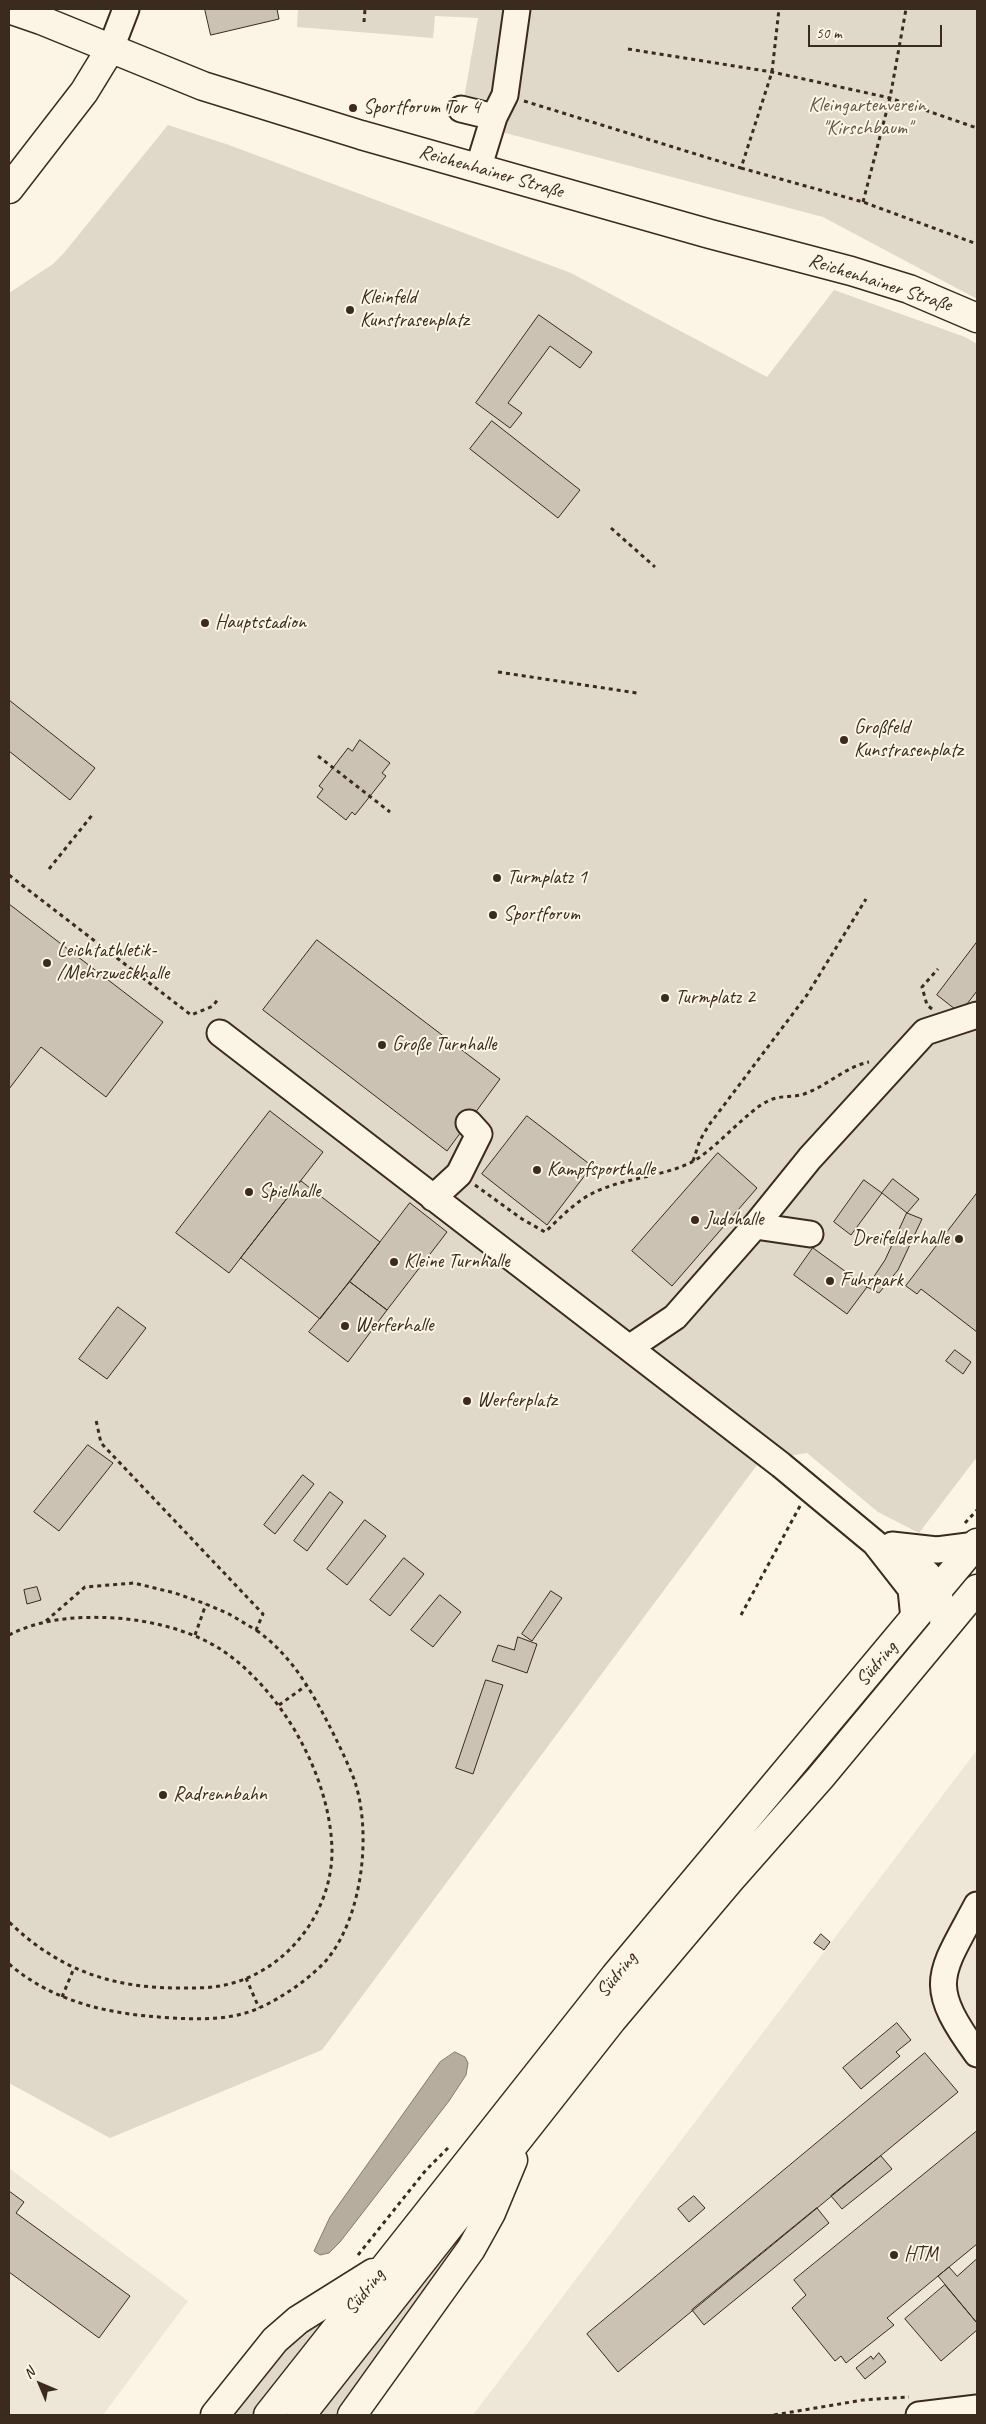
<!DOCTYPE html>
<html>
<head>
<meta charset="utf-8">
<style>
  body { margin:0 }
  #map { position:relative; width:986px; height:2424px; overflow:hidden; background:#fcf5e5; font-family:Caveat,sans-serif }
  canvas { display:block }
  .frame { position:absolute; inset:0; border:10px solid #3b2a1e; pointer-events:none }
  .north { position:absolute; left:15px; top:2359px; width:50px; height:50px; -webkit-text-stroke:4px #fcf5e5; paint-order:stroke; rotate:315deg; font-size:14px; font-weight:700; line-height:20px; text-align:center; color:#3b2a1e }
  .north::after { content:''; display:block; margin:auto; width:18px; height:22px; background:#3b2a1e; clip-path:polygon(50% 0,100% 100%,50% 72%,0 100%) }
  .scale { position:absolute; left:808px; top:25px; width:134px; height:22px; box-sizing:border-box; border:2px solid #3b2a1e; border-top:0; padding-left:6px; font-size:15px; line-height:18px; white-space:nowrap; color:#3b2a1e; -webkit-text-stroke:4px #fcf5e5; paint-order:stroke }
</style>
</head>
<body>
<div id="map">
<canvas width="986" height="2424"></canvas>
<div class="frame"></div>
<div class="north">N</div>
<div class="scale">50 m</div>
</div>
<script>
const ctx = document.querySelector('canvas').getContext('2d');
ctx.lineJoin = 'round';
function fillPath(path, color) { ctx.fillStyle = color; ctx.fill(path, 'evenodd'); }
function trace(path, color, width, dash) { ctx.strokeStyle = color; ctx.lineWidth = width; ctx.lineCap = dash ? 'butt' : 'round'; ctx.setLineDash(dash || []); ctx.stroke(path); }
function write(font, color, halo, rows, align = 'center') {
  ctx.font = font + ' Caveat,sans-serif'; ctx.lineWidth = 4; ctx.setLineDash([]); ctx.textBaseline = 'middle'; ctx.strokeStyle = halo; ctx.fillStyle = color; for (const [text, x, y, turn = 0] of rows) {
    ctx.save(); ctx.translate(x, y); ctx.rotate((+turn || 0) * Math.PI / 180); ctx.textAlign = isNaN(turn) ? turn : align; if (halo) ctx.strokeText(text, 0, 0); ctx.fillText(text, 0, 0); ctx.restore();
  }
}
fillPath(new Path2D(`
  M977,1750V2415H473Z
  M9,2168L188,2301L103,2415H9Z`), '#eee6d6');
fillPath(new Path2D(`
  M298,9H977V299L823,217L460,121L478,18L435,16L433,38L297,27Z
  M168,125L229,145L571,273L767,377L834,290L965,337L977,344V1457L919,1533L878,1512L807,1453L760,1461L322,2050L110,2138L9,2083V293L53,264L63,254Z
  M487,2197L490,2200L339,2415H314Z
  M348,2295L255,2415H222L268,2356Z`), '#e0d8c8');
const water = new Path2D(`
  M455,2052L465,2057L468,2063L466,2075L449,2101L340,2242L329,2253L320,2255L314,2251L330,2217L440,2062Z`);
fillPath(water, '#b7ad9e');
trace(water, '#85796b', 1);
const building = new Path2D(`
  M205,9H277L279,19L211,35Z
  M539,315L592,352L580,368L550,346L508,403L522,413L510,428L476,403Z
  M492,421L580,490L558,518L470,449Z
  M9,700L95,768L70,800L9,751Z
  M360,740L390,763L382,773L386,776L355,815L352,812L346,820L317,797L323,789L319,786L348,748L352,751Z
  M9,904L163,1022L106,1097L41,1047L9,1089Z
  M317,940L500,1079L447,1151L263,1010Z
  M977,942V991L960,1013L937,995Z
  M270,1111L323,1152L229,1273L176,1233Z
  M527,1116L592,1166L547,1225L482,1174Z
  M718,1153L757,1188L672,1286L632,1251Z
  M893,1179L919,1199L907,1213L882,1193Z
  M864,1180L882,1193L851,1235L834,1222Z
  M301,1181L380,1242L320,1319L241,1258Z
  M977,1193V1332L921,1289L917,1294L906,1286Z
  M410,1203L447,1232L387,1310L350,1282Z
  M907,1213L922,1219L898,1270L879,1293L867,1287L885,1260Z
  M813,1248L867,1287L847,1314L794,1275Z
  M350,1282L387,1310L348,1362L309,1332Z
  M118,1307L146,1328L107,1379L79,1359Z
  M955,1350L971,1362L963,1374L946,1361Z
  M88,1445L113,1463L59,1531L34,1512Z
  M303,1475L314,1484L275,1534L264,1525Z
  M330,1492L343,1502L307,1551L294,1541Z
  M365,1520L386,1536L347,1585L327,1569Z
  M404,1558L424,1574L390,1616L370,1600Z
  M37,1587L41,1600L27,1604L24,1590Z
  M551,1591L562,1598L532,1641L522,1634Z
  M440,1595L461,1612L433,1647L411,1630Z
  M518,1637L537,1644L527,1673L492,1661L498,1645L514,1650Z
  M486,1680L503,1685L473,1774L456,1768Z
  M821,1934L830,1942L824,1950L814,1943Z
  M897,2023L911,2040L896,2052L900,2056L861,2089L843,2068Z
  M925,2053L958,2092L618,2372L587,2334Z
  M977,2131V2244L887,2318L894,2325L846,2363L841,2356L835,2361L792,2308L806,2295L794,2280Z
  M881,2156L892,2169L842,2209L831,2196Z
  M9,2191L24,2202L16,2213L130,2296L99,2338L9,2272Z
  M694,2196L705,2208L689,2222L678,2209Z
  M817,2208L829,2223L704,2325L692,2310Z
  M977,2259V2323L938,2276L949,2267L957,2276Z
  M945,2285L977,2323V2330L941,2361L905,2319Z
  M879,2353L886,2362L865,2379L856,2368L871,2356L873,2359Z`);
fillPath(building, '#ccc2b3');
trace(building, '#3b2a1e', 1);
const minor = new Path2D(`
  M111,48L126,9
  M461,109L494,117
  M478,169L494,117L505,95L517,9
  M220,1033L781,1465L875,1543L911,1589L914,1619
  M433,1198L459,1174L479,1134L469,1123
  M755,1226L810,1234
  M629,1348L675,1317L755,1226L810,1158L925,1032L977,1015
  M892,1545L937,1550L976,1545
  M882,1547C929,1570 942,1574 943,1630
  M977,1905C939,1976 926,1984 977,2054
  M919,2415L977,2408`);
const major = new Path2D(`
  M9,9L41,20L203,86L361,135L710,234L851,271L909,289L977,318
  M9,189L84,92L111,48
  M215,2415L275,2340L298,2320L373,2273
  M268,2415L615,1976L977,1543
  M301,2415L612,2020L730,1880L820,1778L977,1589
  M352,2415L471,2249L491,2213L513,2160`);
trace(minor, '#3b2a1e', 29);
trace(major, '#3b2a1e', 31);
trace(new Path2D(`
  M364,22L365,9
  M628,49L772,72L890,98L977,128
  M524,101L741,168L772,72L779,9
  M741,168L863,202L977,244
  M863,202L890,98L906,9
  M611,528L655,567
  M498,672L637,693
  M318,756L390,812
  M49,869L93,814
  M9,875L191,1015L213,1006L218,999
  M932,1009L927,1005L922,987L938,969
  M693,1161L700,1140L709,1125L807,995L866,899
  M475,1185L522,1219L545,1232C559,1219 572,1205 589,1195C620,1178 658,1178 690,1163C712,1152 739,1120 761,1105C779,1093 788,1099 804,1094C827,1086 845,1067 869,1062
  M965,1523L977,1510
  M741,1615L800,1506
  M46,1621L85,1587L134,1583L175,1593L206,1604L229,1614L256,1630L263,1614L101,1443L96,1420
  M9,1635C42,1618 79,1616 116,1618C152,1621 186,1629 217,1647C280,1686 331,1776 332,1851C332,1913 286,1972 225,1985C212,1988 198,1988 185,1988C114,1989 60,1971 9,1922
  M195,1635L206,1604
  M279,1705L307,1685
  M9,1964C49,1998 96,2011 147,2016C183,2019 226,2023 259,2008C282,1998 314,1976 329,1957C363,1913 372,1831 354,1779C348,1764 341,1749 334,1735C314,1695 293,1656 256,1630
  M246,1978L259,2008
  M62,1997L74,1968
  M358,2255L426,2170L450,2146
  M774,2415L863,2400L909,2397`), '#3b2a1e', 3, [4, 4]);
trace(minor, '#fcf5e5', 25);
trace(major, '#fcf5e5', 28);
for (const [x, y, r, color] of [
  [353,108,5,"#3b2a1e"],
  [350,310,5,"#3b2a1e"],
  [205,623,5,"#3b2a1e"],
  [844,740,5,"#3b2a1e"],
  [497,878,5,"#3b2a1e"],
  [493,915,5,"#3b2a1e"],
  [47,963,5,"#3b2a1e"],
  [665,998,5,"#3b2a1e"],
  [382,1045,5,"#3b2a1e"],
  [537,1170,5,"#3b2a1e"],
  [249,1192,5,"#3b2a1e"],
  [695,1220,5,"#3b2a1e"],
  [959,1239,5,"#3b2a1e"],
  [394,1262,5,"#3b2a1e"],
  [830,1281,5,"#3b2a1e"],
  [345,1326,5,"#3b2a1e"],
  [467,1401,5,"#3b2a1e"],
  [163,1795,5,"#3b2a1e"],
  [894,2255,5,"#3b2a1e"]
]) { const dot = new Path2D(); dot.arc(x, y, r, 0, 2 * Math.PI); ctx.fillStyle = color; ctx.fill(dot); trace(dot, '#fcf5e5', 2); }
write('20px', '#645648', '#fcf5e5', [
  ["Kleingartenverein",867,106],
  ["\"Kirschbaum\"",867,129]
]);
write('20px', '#3b2a1e', '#fcf5e5', [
  ["Sportforum Tor 4",363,108],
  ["Kleinfeld",360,298],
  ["Kunstrasenplatz",360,321],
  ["Hauptstadion",215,623],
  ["Großfeld",854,728],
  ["Kunstrasenplatz",854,751],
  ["Turmplatz 1",507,878],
  ["Sportforum",503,915],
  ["Leichtathletik-",57,951],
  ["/Mehrzweckhalle",57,974],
  ["Turmplatz 2",675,998],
  ["Große Turnhalle",392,1045],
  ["Kampfsporthalle",547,1170],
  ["Spielhalle",259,1192],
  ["Judohalle",705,1220],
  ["Dreifelderhalle",949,1239,"right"],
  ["Kleine Turnhalle",404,1262],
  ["Fuhrpark",840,1281],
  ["Werferhalle",355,1326],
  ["Werferplatz",477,1401],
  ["Radrennbahn",173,1795],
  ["HTM",904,2255]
], 'left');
write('20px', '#3b2a1e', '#fcf5e5', [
  ["Reichenhainer Straße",491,172,16],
  ["Reichenhainer Straße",880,283,18],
  ["Südring",877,1664,-50],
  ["Südring",617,1975,-51],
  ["Südring",365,2292,-52]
]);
</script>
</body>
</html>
